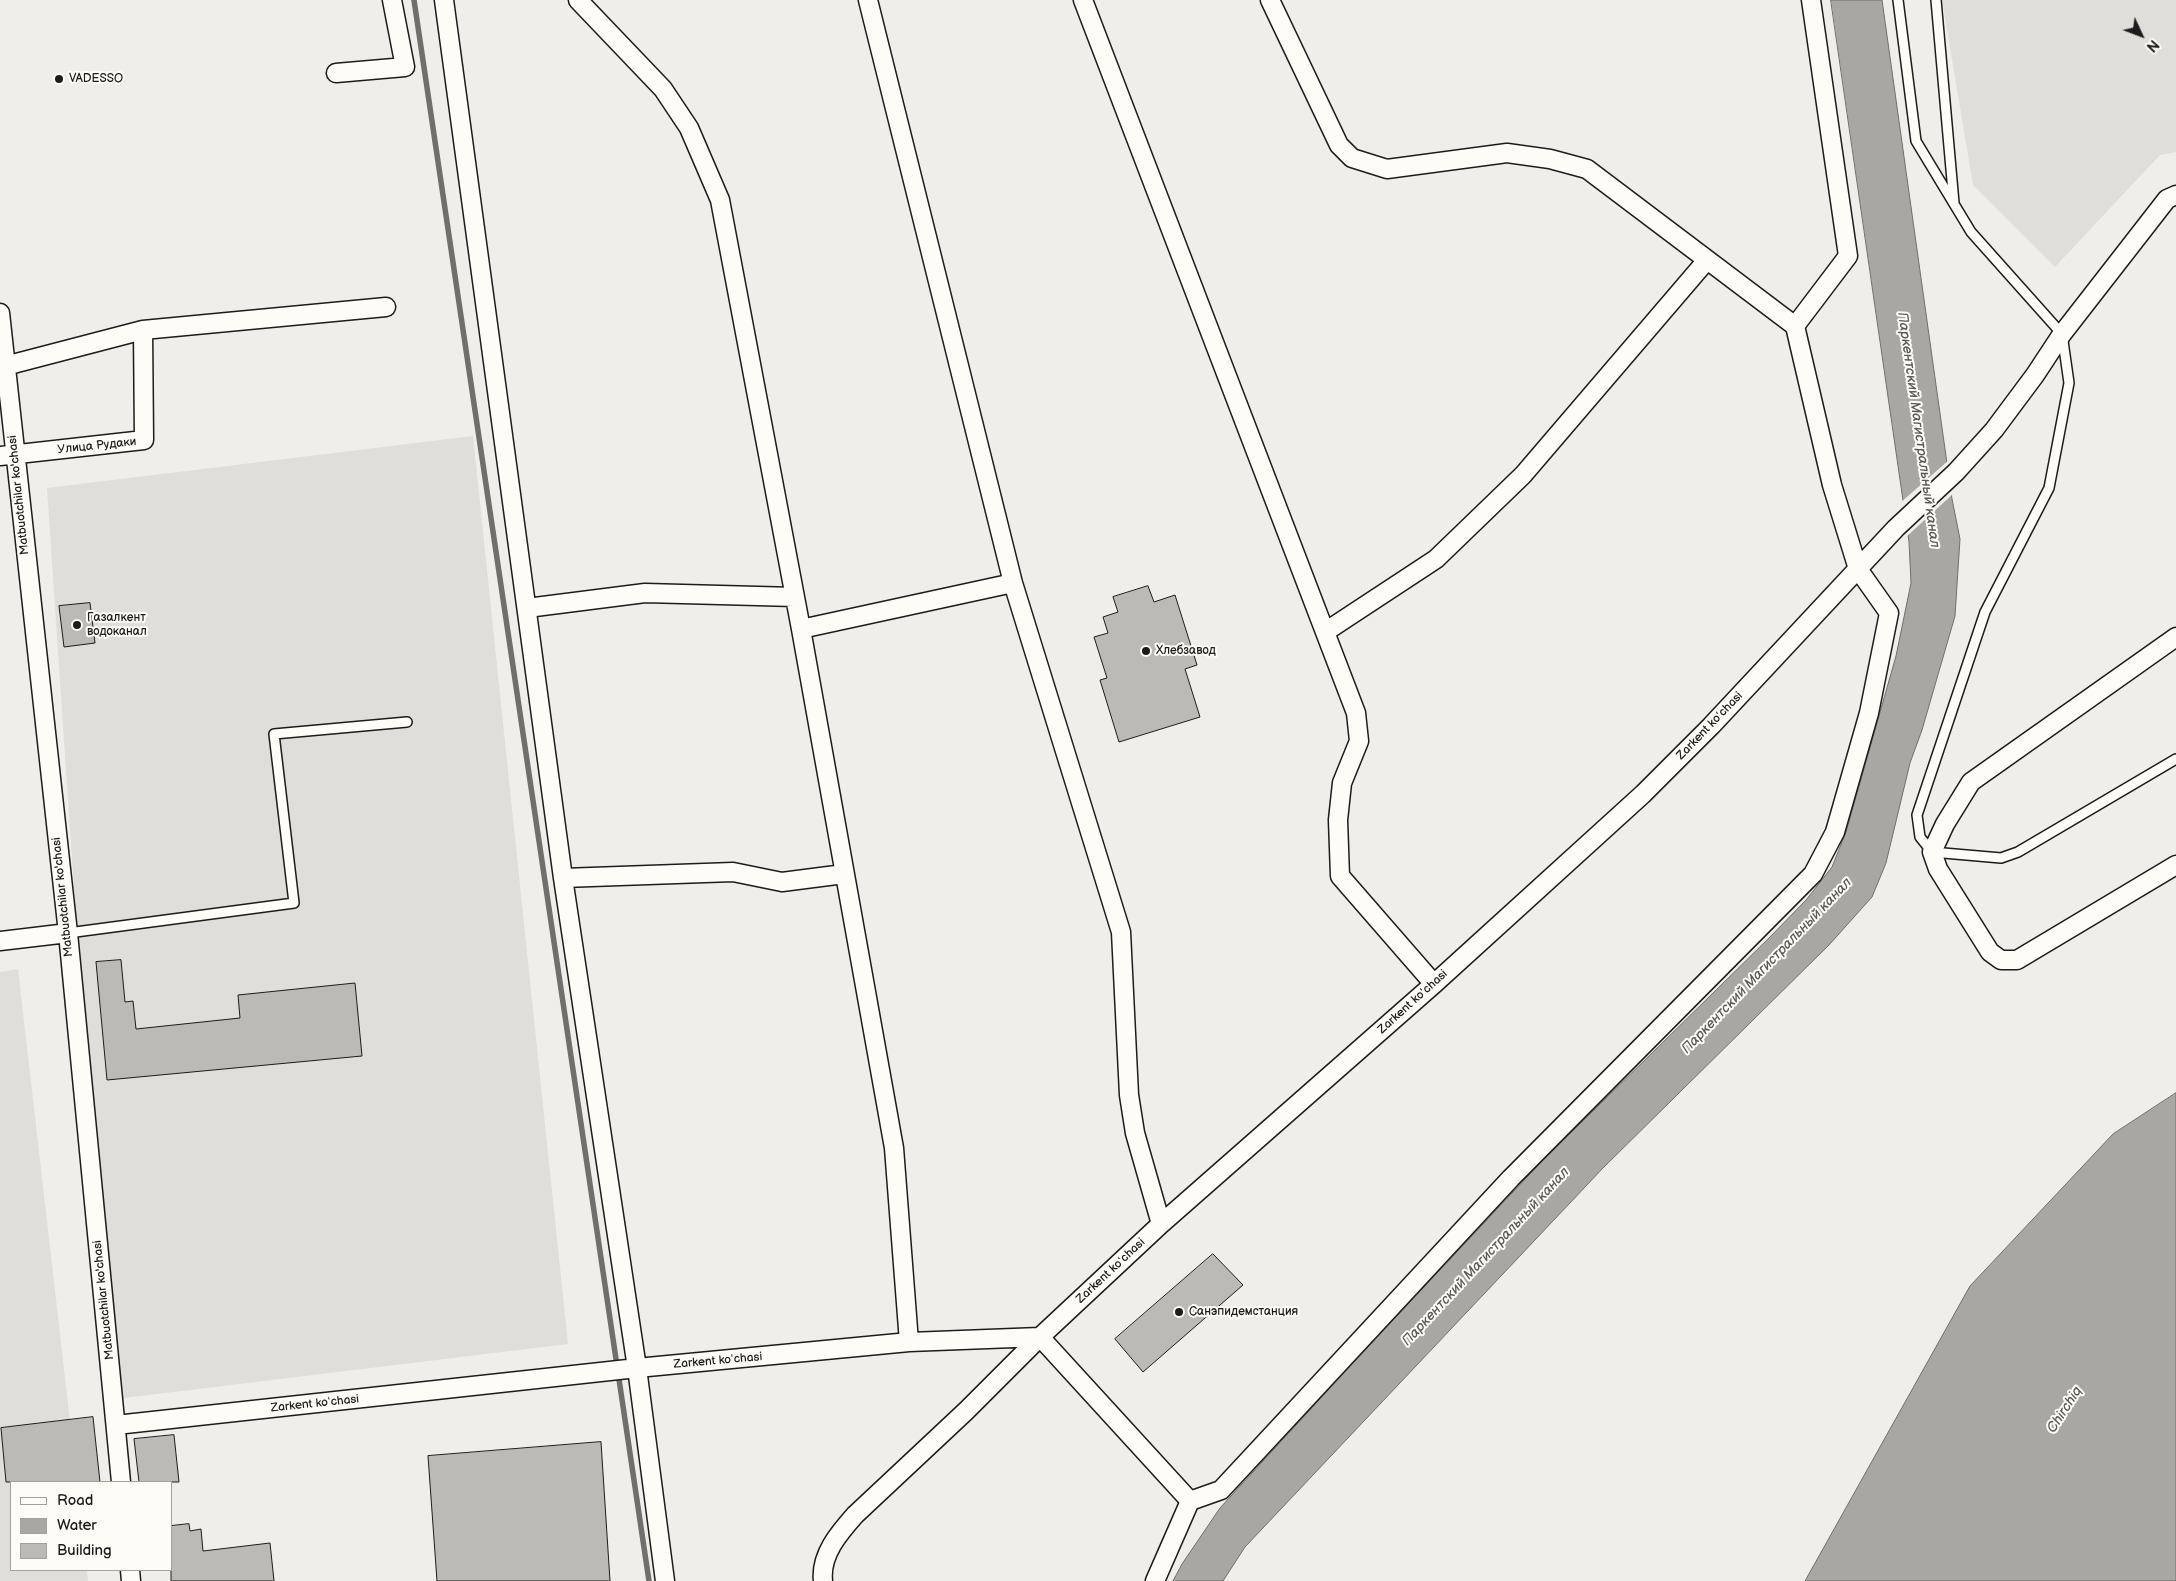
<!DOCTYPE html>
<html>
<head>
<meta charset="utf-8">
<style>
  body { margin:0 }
  #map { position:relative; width:2176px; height:1581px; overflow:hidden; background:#f0eeea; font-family:"Balsamiq Sans",sans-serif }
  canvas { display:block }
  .legend { position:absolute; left:10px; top:1481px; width:162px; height:90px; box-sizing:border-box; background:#fdfcf7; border:1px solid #a3a29f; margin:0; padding:6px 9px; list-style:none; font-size:15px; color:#1c1c1c }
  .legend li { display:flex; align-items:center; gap:10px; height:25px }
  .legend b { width:25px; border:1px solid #a3a29f }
  .north { position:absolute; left:2116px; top:10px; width:50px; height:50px; -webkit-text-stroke:4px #fdfcf7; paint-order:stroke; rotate:133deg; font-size:14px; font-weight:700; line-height:20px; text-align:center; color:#1c1c1c }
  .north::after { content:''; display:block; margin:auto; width:18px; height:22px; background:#1c1c1c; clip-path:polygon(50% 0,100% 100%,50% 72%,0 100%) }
</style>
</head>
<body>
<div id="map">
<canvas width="2176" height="1581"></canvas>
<ul class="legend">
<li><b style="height:6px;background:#fdfcf7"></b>Road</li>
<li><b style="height:14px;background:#a8a7a3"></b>Water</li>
<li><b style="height:14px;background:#bbbab6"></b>Building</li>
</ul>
<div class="north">N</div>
</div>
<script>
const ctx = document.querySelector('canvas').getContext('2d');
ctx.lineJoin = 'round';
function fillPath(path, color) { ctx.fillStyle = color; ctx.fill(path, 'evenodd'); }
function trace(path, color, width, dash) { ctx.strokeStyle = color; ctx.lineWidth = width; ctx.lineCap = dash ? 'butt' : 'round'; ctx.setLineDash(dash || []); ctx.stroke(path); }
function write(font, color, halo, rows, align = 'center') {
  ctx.font = font + ' "Balsamiq Sans",sans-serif'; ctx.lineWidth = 4; ctx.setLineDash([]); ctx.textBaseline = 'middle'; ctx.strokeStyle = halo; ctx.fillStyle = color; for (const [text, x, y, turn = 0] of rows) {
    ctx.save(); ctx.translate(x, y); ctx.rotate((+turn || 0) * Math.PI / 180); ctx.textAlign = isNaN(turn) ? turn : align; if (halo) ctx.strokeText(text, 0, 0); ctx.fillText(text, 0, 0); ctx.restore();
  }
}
fillPath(new Path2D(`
  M1942,0H2176V152L2160,155L2055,267L1973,185Z
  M473,436L568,1344L116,1399L76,919L47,488Z
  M18,969L77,1482H11V1570H87L88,1581H0V972Z`), '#e0deda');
const water = new Path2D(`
  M1831,0H1882L1952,499L1960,539L1955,616L1922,730L1910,763L1886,863L1872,897L1829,945L1603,1168L1245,1547L1223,1581H1173L1182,1564L1220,1508L1351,1365L1542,1161L1770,937L1806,900L1832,867L1846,832L1896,656L1911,583L1909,542Z
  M2176,1093V1581H1805L1970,1286L2113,1134Z`);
fillPath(water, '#a8a7a3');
trace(water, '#706f6d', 1);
fillPath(new Path2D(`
  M1949,460L1954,493L1905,538L1900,503Z`), '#f0eeea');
trace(new Path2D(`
  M414,0L649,1581`), '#706f6d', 5.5);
const building = new Path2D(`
  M1148,586L1154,602L1175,595L1197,665L1185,669L1200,717L1119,742L1100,680L1107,678L1094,637L1108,633L1103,617L1118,612L1113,597Z
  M90,603L95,643L64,647L59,606Z
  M121,960L125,1002L133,1001L136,1029L240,1018L238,995L355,983L362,1056L107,1080L96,962Z
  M1213,1254L1243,1285L1143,1372L1115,1339Z
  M93,1417L100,1482H6L1,1428Z
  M174,1435L179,1482H139L134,1439Z
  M601,1442L610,1581H437L428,1456Z
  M189,1524L190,1531L201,1529L203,1551L270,1543L274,1581H171V1526Z`);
fillPath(building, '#bbbab6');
trace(building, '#1c1c1c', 1);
const lane = new Path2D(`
  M1898,0L1916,141L1971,232L2062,334L2069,383L2049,488L1985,612L1917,815L1920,837L1932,852L2001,858L2018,852L2176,759
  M1936,0L1954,203
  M68,933L294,903L274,734L407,722`);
const street = new Path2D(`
  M444,0L563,878L637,1368L665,1581
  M578,0L663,89L689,128L720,200L801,629L894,1148L909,1342
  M868,0L1013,583L1121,932L1129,1095L1135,1133L1161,1224
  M1083,0L1356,713L1359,741L1342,783L1338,820L1340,876L1434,984
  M336,73L405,67L392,0
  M0,313L68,933L121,1482
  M1795,326L1848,256L1811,0
  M5,366L143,330L386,307
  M0,456L144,440L143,330
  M527,608L645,593L795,597
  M801,629L1013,583
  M1325,632L1436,559L1523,475L1707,260
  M2176,637L1971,782L1945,824L1932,852L1938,869L1990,952L2001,960H2017L2176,865
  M563,878L733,872L782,882L844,874
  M0,941L68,933
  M1040,1337L1190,1501L1221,1490L1511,1178L1813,874L1835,832L1869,713L1889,613L1858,569L1832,485L1795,326L1587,169L1550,159L1507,153L1387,169L1352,158L1339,145L1270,0
  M116,1425L637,1368L909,1342L1040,1337
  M130,1570L131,1581
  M823,1581C820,1555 839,1533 855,1515L966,1411L1040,1337L1161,1224L1434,984L1643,794L1711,726L1896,528L1956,472L1994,430L2035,375L2062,334L2167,199L2176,195
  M1155,1581L1190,1501`);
trace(lane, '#1c1c1c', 12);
trace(street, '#1c1c1c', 21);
trace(lane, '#fdfcf7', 9);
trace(street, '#fdfcf7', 18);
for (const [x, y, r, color] of [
  [59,79,5,"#1c1c1c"],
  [77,625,5,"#1c1c1c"],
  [1146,651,5,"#1c1c1c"],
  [1179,1312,5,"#1c1c1c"]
]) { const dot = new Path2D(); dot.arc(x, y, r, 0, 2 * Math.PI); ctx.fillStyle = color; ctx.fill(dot); trace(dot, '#fdfcf7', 2); }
write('12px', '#1c1c1c', '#fdfcf7', [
  ["VADESSO",69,79],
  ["Газалкент",87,618],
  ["водоканал",87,632],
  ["Хлебзавод",1156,651],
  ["Санэпидемстанция",1189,1312]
], 'left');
write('12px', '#1c1c1c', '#fdfcf7', [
  ["Улица Рудаки",97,446,-6],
  ["Matbuotchilar ko'chasi",19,495,-96],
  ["Zarkent koʻchasi",1710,726,-46],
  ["Matbuotchilar ko'chasi",63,897,-96],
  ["Zarkent koʻchasi",1413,1002,-42],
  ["Zarkent koʻchasi",1111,1271,-43],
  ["Matbuotchilar ko'chasi",104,1300,-96],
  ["Zarkent koʻchasi",718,1361,-5],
  ["Zarkent koʻchasi",315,1404,-6]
]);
write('italic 14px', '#5b5b59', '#fdfcf7', [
  ["Паркентский Магистральный канал",1918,430,82],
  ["Паркентский Магистральный канал",1767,966,-46],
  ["Паркентский Магистральный канал",1486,1257,-47],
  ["Chirchiq",2065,1410,-57]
]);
</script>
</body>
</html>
